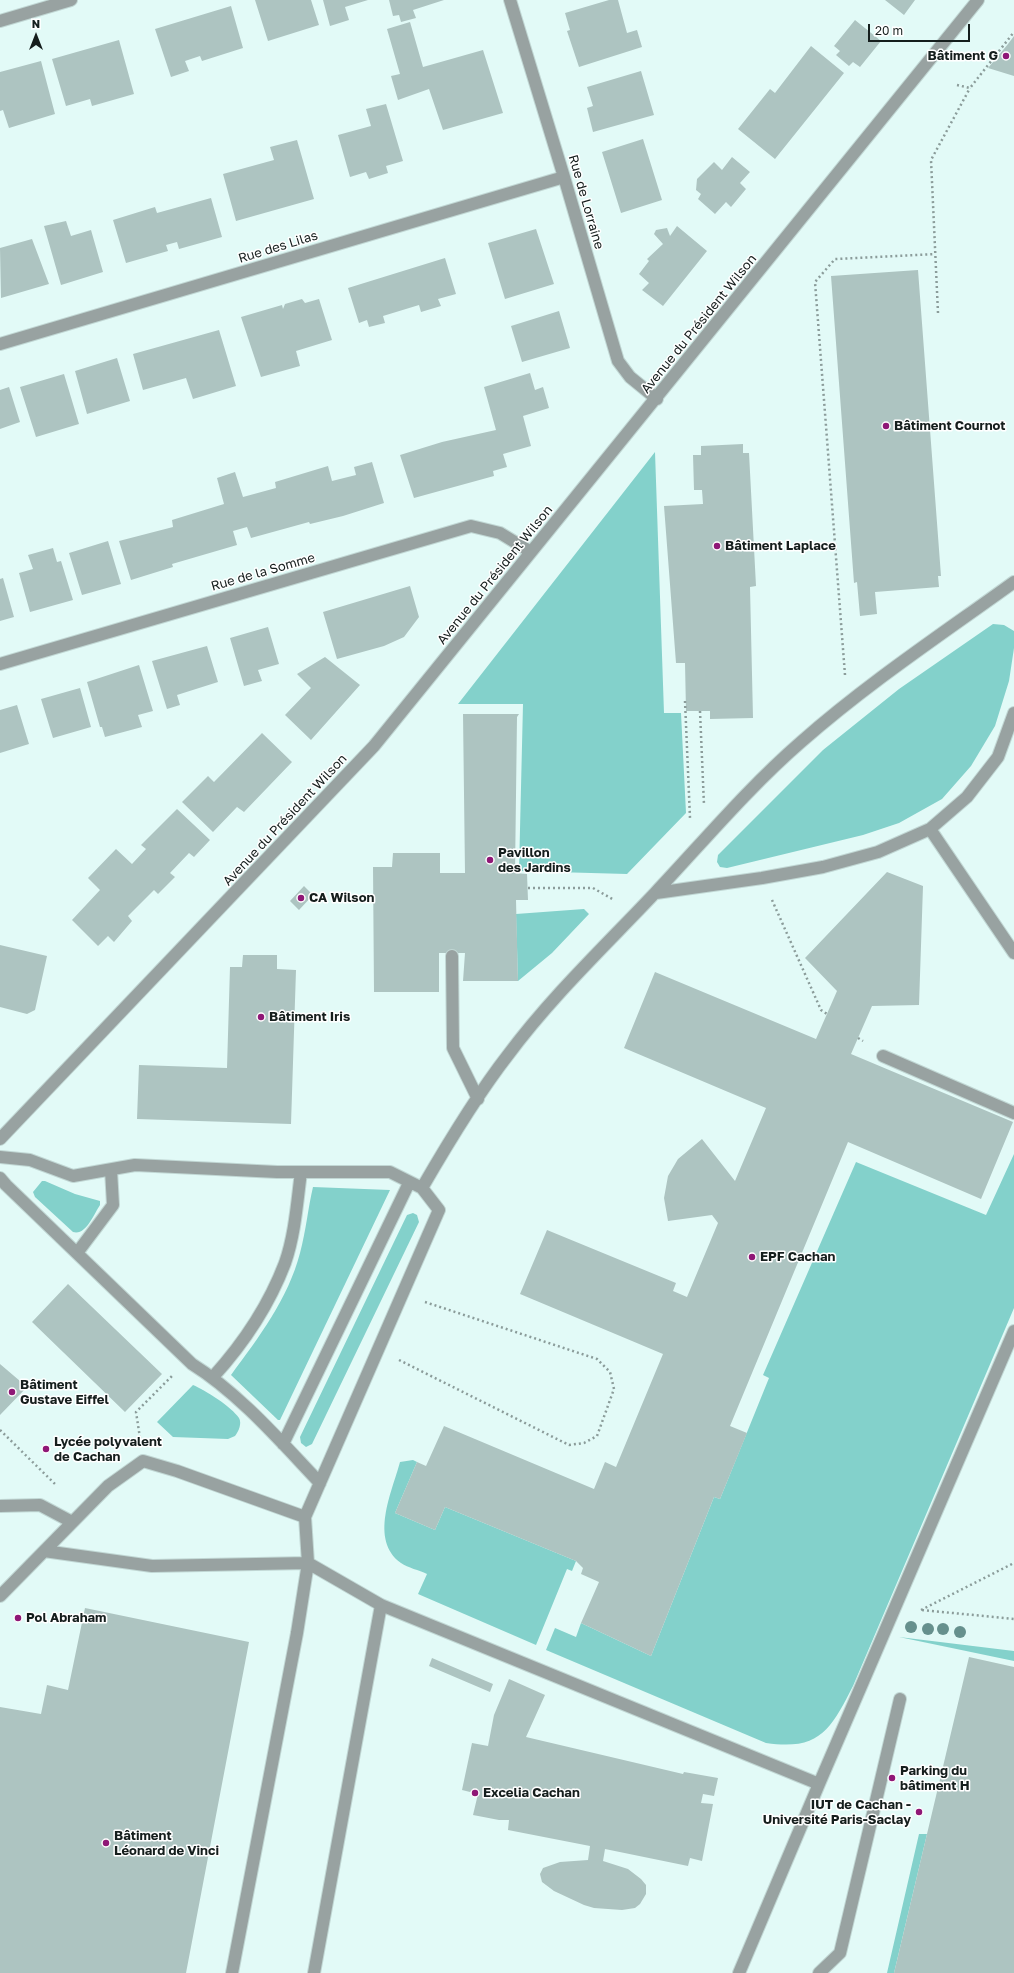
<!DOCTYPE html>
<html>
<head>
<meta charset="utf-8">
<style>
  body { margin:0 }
  #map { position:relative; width:1014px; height:1973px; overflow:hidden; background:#e2faf7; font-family:"Golos Text",sans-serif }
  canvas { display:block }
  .north { position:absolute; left:16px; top:16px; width:40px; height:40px; -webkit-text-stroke:3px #fff; paint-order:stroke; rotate:0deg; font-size:11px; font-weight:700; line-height:16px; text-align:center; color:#151e1d }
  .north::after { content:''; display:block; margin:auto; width:14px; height:18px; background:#151e1d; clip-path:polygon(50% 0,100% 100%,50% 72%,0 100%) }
  .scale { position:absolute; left:868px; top:24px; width:102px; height:18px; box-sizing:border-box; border:2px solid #151e1d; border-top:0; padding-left:5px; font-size:12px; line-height:14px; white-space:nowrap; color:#151e1d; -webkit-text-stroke:3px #fff; paint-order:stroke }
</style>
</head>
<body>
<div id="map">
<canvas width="1014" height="1973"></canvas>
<div class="north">N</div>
<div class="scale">20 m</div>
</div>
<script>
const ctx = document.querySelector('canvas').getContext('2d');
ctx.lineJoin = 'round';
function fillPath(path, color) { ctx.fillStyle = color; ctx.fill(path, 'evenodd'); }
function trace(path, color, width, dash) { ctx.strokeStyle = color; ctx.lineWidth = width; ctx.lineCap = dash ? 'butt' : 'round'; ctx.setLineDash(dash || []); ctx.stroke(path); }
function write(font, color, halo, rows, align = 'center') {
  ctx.font = font + ' "Golos Text",sans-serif'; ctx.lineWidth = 3; ctx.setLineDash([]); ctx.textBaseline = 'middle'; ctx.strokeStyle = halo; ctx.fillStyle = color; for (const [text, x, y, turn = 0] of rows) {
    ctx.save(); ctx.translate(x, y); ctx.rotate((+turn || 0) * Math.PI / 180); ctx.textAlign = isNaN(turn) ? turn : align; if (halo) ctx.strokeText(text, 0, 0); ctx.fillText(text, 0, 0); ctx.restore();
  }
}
fillPath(new Path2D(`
  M655,452L664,713H681L686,813L627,874L519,871L523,704H458Z
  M993,624L1004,625L1014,631V648L1009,681L995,726L971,766L942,799L899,823L863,835L727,868L720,867L717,862L718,855L823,750L899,689Z
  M584,909L589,914L552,953L518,981L516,914Z
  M1014,1154V1308L853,1686C831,1729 820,1751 766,1743L546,1650L555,1628L576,1637L581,1623L651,1656L714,1497L720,1499L769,1378L763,1375L856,1162L986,1215Z
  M42,1181H45L75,1194L100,1201V1205C94,1214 86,1236 73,1232L35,1197L33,1192Z
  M313,1187L390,1190L280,1420H278L231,1375C259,1337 288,1299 300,1253C306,1231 308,1208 313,1187Z
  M413,1213L417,1215L419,1222L312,1444L306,1447L301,1443L300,1437L407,1215Z
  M193,1385C205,1390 232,1407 239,1418C242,1423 239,1431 235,1436L228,1439L173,1437L157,1422Z
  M413,1460L417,1462L395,1513L435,1530L445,1507L576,1561L572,1571L567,1569L536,1645L418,1594L427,1574C419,1570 408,1568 401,1563C369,1540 392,1492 400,1462Z
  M899,1637L1014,1651V1661Z
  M919,1834H927L894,1973H887Z`), '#83d1cb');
fillPath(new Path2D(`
  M255,0H311L319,25L268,41Z
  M323,0H368L345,7L349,20L330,26Z
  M389,0H444L413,10L416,18L401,22L399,15L393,16Z
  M609,0H618L627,33L637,30L642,47L579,67L567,31L570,30L565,13Z
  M885,0H915L904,15Z
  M231,6L243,48L202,61L200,56L185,61L189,71L171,77L155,29Z
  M855,20L881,41L860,67L853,62L849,66L836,55L840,51L834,46Z
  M410,22L423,67L483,50L503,113L443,130L429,89L398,100L391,76L400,74L387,29Z
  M1014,36V76L988,68L1008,44Z
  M119,40L134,94L92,106L90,99L66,106L52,59Z
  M811,46L844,73L775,159L738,129L770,89L775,93Z
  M41,61L55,114L9,128L3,110L0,111V72Z
  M641,71L654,115L593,132L587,108L593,106L587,87Z
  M386,104L403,161L386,166L388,173L369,179L366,172L350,177L338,135L371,126L366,109Z
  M643,139L662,200L621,213L602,152Z
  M297,140L314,199L236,221L223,174L274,160L270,147Z
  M732,157L750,172L740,183L746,189L731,207L726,202L715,214L698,199L701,194L696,190L697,179L714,162L722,170Z
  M211,198L222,237L179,249L177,242L166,245L168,251L126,263L113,220L155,207L157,213Z
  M66,221L71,236L91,230L103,272L61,285L44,226Z
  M677,226L707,251L663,306L642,290L649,283L639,274L649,261L647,259L663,244L654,234L656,230L667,228L670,236Z
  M536,229L554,284L505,299L488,243Z
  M32,239L49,284L1,298L0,248Z
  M445,258L456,294L438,299L441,306L421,312L419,305L383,316L385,323L369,327L367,320L359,323L348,288Z
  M918,270L941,576H938L939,587L875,592L877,614L860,616L857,582L854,583L831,276Z
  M302,299L305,303L319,299L332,340L296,351L300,366L261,377L241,317L282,305L283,309L285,304Z
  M559,311L570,348L522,362L511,326Z
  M219,330L236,386L193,399L186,378L143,390L133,354Z
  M117,358L130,401L87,414L75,371Z
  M530,373L535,390L543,387L549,408L523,416L531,446L503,454L507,467L493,471L494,476L414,498L400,455L442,442L496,430L484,387Z
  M64,374L79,424L36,437L20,387Z
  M9,387L20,422L0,429V390Z
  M743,444V453H749L756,586L750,587L753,718L710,719V711H686L685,663H676L664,506L703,504L702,490H694L693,455H701V446Z
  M372,462L384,503L343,516L310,524L309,522L251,538L247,527L233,531L237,545L172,564L173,567L131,580L119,541L173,527L172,520L224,504L217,478L235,472L243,497L276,488L275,482L328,466L332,481L356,475L354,467Z
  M108,541L121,584L82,595L69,553Z
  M53,548L57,562L61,561L73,600L30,612L19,573L33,569L28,555Z
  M3,578L14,617L0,621V579Z
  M410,586L419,617L404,637L384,646L337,659L323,612Z
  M268,627L279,664L258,670L262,681L244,686L230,638Z
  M207,646L218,682L177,695L180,705L167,709L152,661Z
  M325,657L360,685L311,740L285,715L311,688L297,674Z
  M139,665L153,711L138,715L142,727L105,737L102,727H100L87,682Z
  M80,688L91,727L53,738L41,699Z
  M17,705L29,744L0,753V710Z
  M463,714H519L517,717L515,873L527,874L528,900H516L518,981H463L465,953H439V992H374L373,867H392L393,853H440V873H465Z
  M262,733L292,762L244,812L237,807L213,832L182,802L208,776L214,782Z
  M177,809L210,840L194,857L189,853L170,873L175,877L158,894L154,890L128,916L132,921L114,942L108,936L98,946L72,920L100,890L88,878L116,849L132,864L146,849L141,845Z
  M887,872L923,886L919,1005L872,1006L851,1054L1013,1122L981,1199L848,1142L730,1426L747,1433L720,1499L714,1497L651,1656L581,1623L599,1582L581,1574L583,1568L576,1561L445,1507L435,1530L395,1513L417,1462L426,1466L444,1426L594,1489L605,1462L616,1467L663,1354L520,1294L547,1230L676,1283L673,1291L687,1297L718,1223L712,1215L668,1221L664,1198L668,1176L678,1159L702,1139L735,1181L766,1108L624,1048L655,972L816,1039L837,991L805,958Z
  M304,886L313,895L299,910L290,901Z
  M0,945L47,956L35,1010L27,1014L0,1007Z
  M243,955H277V969L296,970L291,1124L137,1119L139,1065L227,1068L230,967H242Z
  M68,1284L162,1374L125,1412L32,1322Z
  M0,1364L27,1387L0,1415Z
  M85,1608L249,1642L186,1973H0V1707L41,1714L47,1685L68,1690Z
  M969,1657L1014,1667V1973H894Z
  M432,1658L493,1684L490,1692L429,1666Z
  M509,1679L545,1695L526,1737L683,1774L684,1772L718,1778L714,1796L703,1794L701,1803L713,1804L702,1861L690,1858L688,1866L605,1849L603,1861L628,1869L641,1879L646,1885V1894L640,1904L635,1908L622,1910L594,1908L584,1905L554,1891L542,1882L540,1874L543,1868L560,1862L588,1860L590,1846L508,1830L509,1820H499L473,1815L478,1794L462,1790L472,1743L488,1746L494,1715Z`), '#adc4c1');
const minor = new Path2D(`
  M510,0L564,177L618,361L630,377L657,399
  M0,21L71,0
  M0,344L564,177
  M0,664L471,526L500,533L531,552
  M930,829L1014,953
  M656,893L762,878L823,867L878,852L930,829L967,797L998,757L1014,713
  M452,956L453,1048L478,1099
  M883,1056L1014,1113
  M0,1139L374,746L978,0
  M0,1157L30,1160L73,1176L135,1165L277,1172H390L422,1188L439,1210L305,1517L308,1563L297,1633L232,1973
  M0,1178L6,1185L192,1364C240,1394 281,1442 320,1483
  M422,1188C448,1143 476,1096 508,1055C552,996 605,946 655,893C703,842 748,788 801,742C868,683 942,634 1014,582
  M77,1253L113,1205L111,1170
  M213,1377C243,1344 269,1305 285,1263C295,1234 297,1203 301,1172
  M283,1444L409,1183
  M0,1506L40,1505L72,1522
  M44,1551L152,1566L308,1563L381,1605L819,1784L1014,1331
  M0,1596L108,1486L143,1461L177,1471L305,1517
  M314,1973L381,1605
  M739,1973L819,1784
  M819,1973L840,1953L900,1699`);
trace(minor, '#c1d7d4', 14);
trace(new Path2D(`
  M957,85L970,88L1014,32
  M938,313L931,160L970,88
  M845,675L815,282L835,259L935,254
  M685,701L690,818
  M700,711L704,805
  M528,888H593L614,900
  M772,900L821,1010L827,1014
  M858,1038L863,1041
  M399,1360L569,1445L584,1443L597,1436L614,1389L610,1372L597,1359L425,1302
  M0,1430L55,1484
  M140,1438L136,1412L172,1376
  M921,1610L1014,1563
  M922,1610L1014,1619`), '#8b9c9a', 2.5, [2, 3]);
trace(minor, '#98a2a1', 12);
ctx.fillStyle = '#66908d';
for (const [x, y] of [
  [911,1627],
  [928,1629],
  [943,1629],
  [960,1632]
]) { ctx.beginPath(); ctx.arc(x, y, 6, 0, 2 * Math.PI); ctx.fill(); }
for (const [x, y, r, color] of [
  [1006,56,4,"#8f1776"],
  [886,426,4,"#8f1776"],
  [717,546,4,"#8f1776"],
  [490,860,4,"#8f1776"],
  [301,898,4,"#8f1776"],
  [261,1017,4,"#8f1776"],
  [752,1257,4,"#8f1776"],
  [12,1392,4,"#8f1776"],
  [46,1449,4,"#8f1776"],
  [18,1618,4,"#8f1776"],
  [892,1778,4,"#8f1776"],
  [475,1793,4,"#8f1776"],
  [919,1812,4,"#8f1776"],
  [106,1843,4,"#8f1776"]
]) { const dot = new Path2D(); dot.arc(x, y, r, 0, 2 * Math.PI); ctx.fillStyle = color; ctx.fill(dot); trace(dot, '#fff', 1.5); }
write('bold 13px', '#151e1d', '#fff', [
  ["Bâtiment G",998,56,"right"],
  ["Bâtiment Cournot",894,426],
  ["Bâtiment Laplace",725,546],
  ["Pavillon",498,853],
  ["des Jardins",498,868],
  ["CA Wilson",309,898],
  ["Bâtiment Iris",269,1017],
  ["EPF Cachan",760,1257],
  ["Bâtiment",20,1385],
  ["Gustave Eiffel",20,1400],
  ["Lycée polyvalent",54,1442],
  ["de Cachan",54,1457],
  ["Pol Abraham",26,1618],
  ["Parking du",900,1771],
  ["bâtiment H",900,1786],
  ["Excelia Cachan",483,1793],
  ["IUT de Cachan -",911,1805,"right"],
  ["Université Paris-Saclay",911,1820,"right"],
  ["Bâtiment",114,1836],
  ["Léonard de Vinci",114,1851]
], 'left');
write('13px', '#151e1d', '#fff', [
  ["Rue de Lorraine",586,202,74],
  ["Rue des Lilas",278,247,-17],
  ["Avenue du Président Wilson",699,324,-51],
  ["Rue de la Somme",263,572,-16],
  ["Avenue du Président Wilson",495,575,-51],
  ["Avenue du Président Wilson",285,820,-47]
]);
</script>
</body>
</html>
